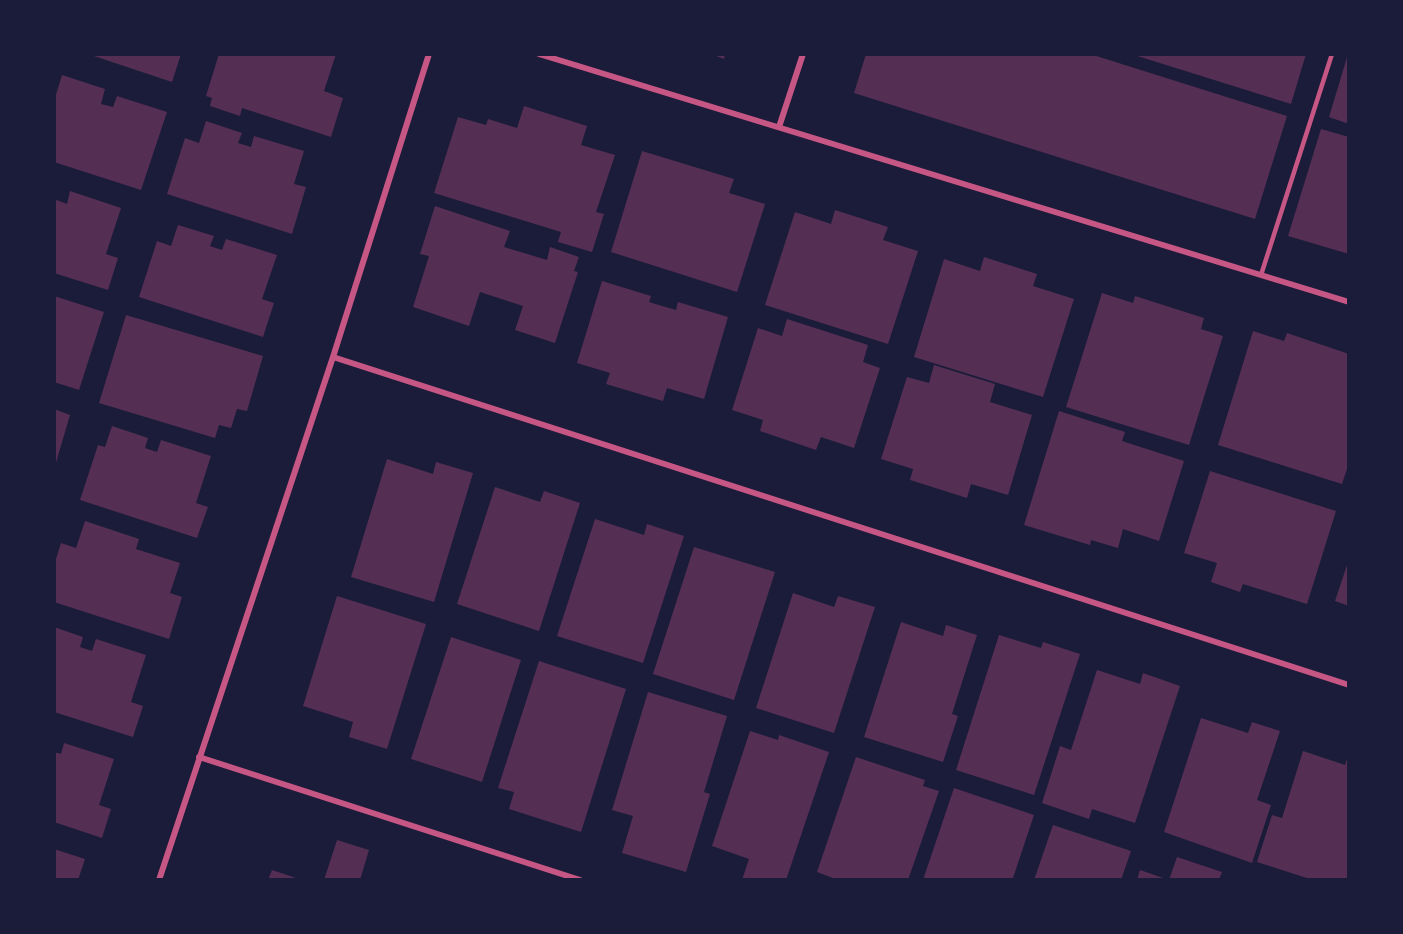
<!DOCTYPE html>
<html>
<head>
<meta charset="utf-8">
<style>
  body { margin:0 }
  #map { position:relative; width:1403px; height:934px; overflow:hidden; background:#1b1b3a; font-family:"Alegreya Sans",sans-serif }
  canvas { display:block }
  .frame { position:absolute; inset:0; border:56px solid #1b1b3a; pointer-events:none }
</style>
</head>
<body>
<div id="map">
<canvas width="1403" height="934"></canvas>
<div class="frame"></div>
</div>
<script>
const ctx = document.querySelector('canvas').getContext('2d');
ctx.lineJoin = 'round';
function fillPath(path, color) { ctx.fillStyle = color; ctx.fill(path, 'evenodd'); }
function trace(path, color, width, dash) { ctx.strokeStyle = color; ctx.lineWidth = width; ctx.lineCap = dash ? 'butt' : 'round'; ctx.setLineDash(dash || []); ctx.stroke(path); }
fillPath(new Path2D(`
  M88,54H181L172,82Z
  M219,54H336L324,91L343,98L331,137L242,108L240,116L210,106L212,98L206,96Z
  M711,54H725L724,59Z
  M866,54H1090L1287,116L1255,219L854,93Z
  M1131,54H1306L1291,104Z
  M1348,54H1349V124L1329,117Z
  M62,75L105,89L101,104L113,107L117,96L167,112L141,190L54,162V101Z
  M524,106L587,126L581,145L615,155L596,212L604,214L592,252L558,242L561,232L434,193L458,117L486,125L488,119L517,128Z
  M206,121L242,133L238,143L251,147L254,136L304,151L294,184L306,187L292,234L167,194L185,138L199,143Z
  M1321,129L1349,137V254L1288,236Z
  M642,151L734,179L729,193L765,204L737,292L611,252Z
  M70,191L121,208L106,254L118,258L108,290L54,273V199L67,204Z
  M435,206L510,231L504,247L547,260L550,247L579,257L574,271L578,272L555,343L515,330L523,306L480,292L469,326L413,307L429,256L420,254Z
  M835,210L888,227L883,240L918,251L888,344L765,305L795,212L831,224Z
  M178,225L214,236L210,246L222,250L226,239L277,255L262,299L274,303L263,337L139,297L157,241L171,246Z
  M984,257L1037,274L1033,286L1074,299L1043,397L914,357L944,259L980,271Z
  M602,281L651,296L649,302L662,306L676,310L678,302L728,317L704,399L667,388L663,401L606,384L610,373L577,363Z
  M1102,293L1133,303L1135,296L1204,318L1201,329L1223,336L1189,445L1066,407Z
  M54,296L104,312L79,390L54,382Z
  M126,315L263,356L247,411L237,409L231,428L219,425L215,438L99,403Z
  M787,319L868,345L863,362L880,368L854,448L821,437L816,450L760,431L763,420L732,410L758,328L782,336Z
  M1253,331L1284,341L1287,333L1349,354V463L1342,484L1218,445Z
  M934,365L995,384L990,402L1032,415L1008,495L971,484L967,498L910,480L913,469L881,459L907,377L929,383Z
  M54,409L70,415L55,466L54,465Z
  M1059,411L1125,432L1122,441L1184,461L1159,541L1123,529L1118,548L1091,540L1090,545L1024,525Z
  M112,426L148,438L145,448L157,452L161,440L211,456L196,503L208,507L197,538L80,500L98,445L105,447Z
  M387,459L433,474L436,462L473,473L434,602L351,577Z
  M1210,471L1336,511L1307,604L1243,584L1240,592L1211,582L1217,563L1184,553Z
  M495,487L540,502L544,491L580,503L539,631L457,604Z
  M595,519L644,535L647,524L684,536L643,663L557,636Z
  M85,521L139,539L136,549L180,563L170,593L182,597L169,639L54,602V565L61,543L76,548Z
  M694,547L775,572L734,700L653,674Z
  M1349,559V606L1335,601Z
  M793,593L834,607L838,596L875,607L834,733L756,708Z
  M337,596L426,624L387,749L349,737L353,722L303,706Z
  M901,622L943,636L946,625L977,635L952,714L958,716L943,762L864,737Z
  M54,627L83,637L80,647L92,651L96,639L146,655L131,702L143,706L133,737L54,712Z
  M999,635L1041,648L1043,642L1080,654L1034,795L956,770Z
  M451,637L521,660L482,782L411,759Z
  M539,661L626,689L581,832L509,809L514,792L498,788Z
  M1097,670L1140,684L1143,673L1180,686L1135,823L1092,809L1089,819L1042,803L1060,746L1071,750Z
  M648,692L727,716L704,792L710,794L686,872L622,853L633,816L612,810Z
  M1201,718L1248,733L1252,722L1280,731L1257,800L1271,805L1252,863L1164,832Z
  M750,731L778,740L779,735L829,752L786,880H742L749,859L712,846Z
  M64,743L114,759L99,805L111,809L102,838L54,822V752L61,754Z
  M1303,751L1345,765L1349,753V880H1313L1257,862L1272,815L1282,818Z
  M856,757L925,780L923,786L939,791L908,880H838L817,872Z
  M954,788L1034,815L1013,878L923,880Z
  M1053,825L1131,851L1121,880H1034Z
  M337,840L369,850L360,880H324Z
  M54,849L85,859L78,880H54Z
  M1177,857L1222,872L1219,880H1169Z
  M272,870L302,880H268Z
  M1140,870L1169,880H1137Z`), '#542f53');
trace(new Path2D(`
  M1261,275L1332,54`), '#c65784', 4.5);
trace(new Path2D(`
  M539,54L1349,302
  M779,127L803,54
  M333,357L1349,685
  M199,757L580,880
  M159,880L333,357L429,54`), '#c65784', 6);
</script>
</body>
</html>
